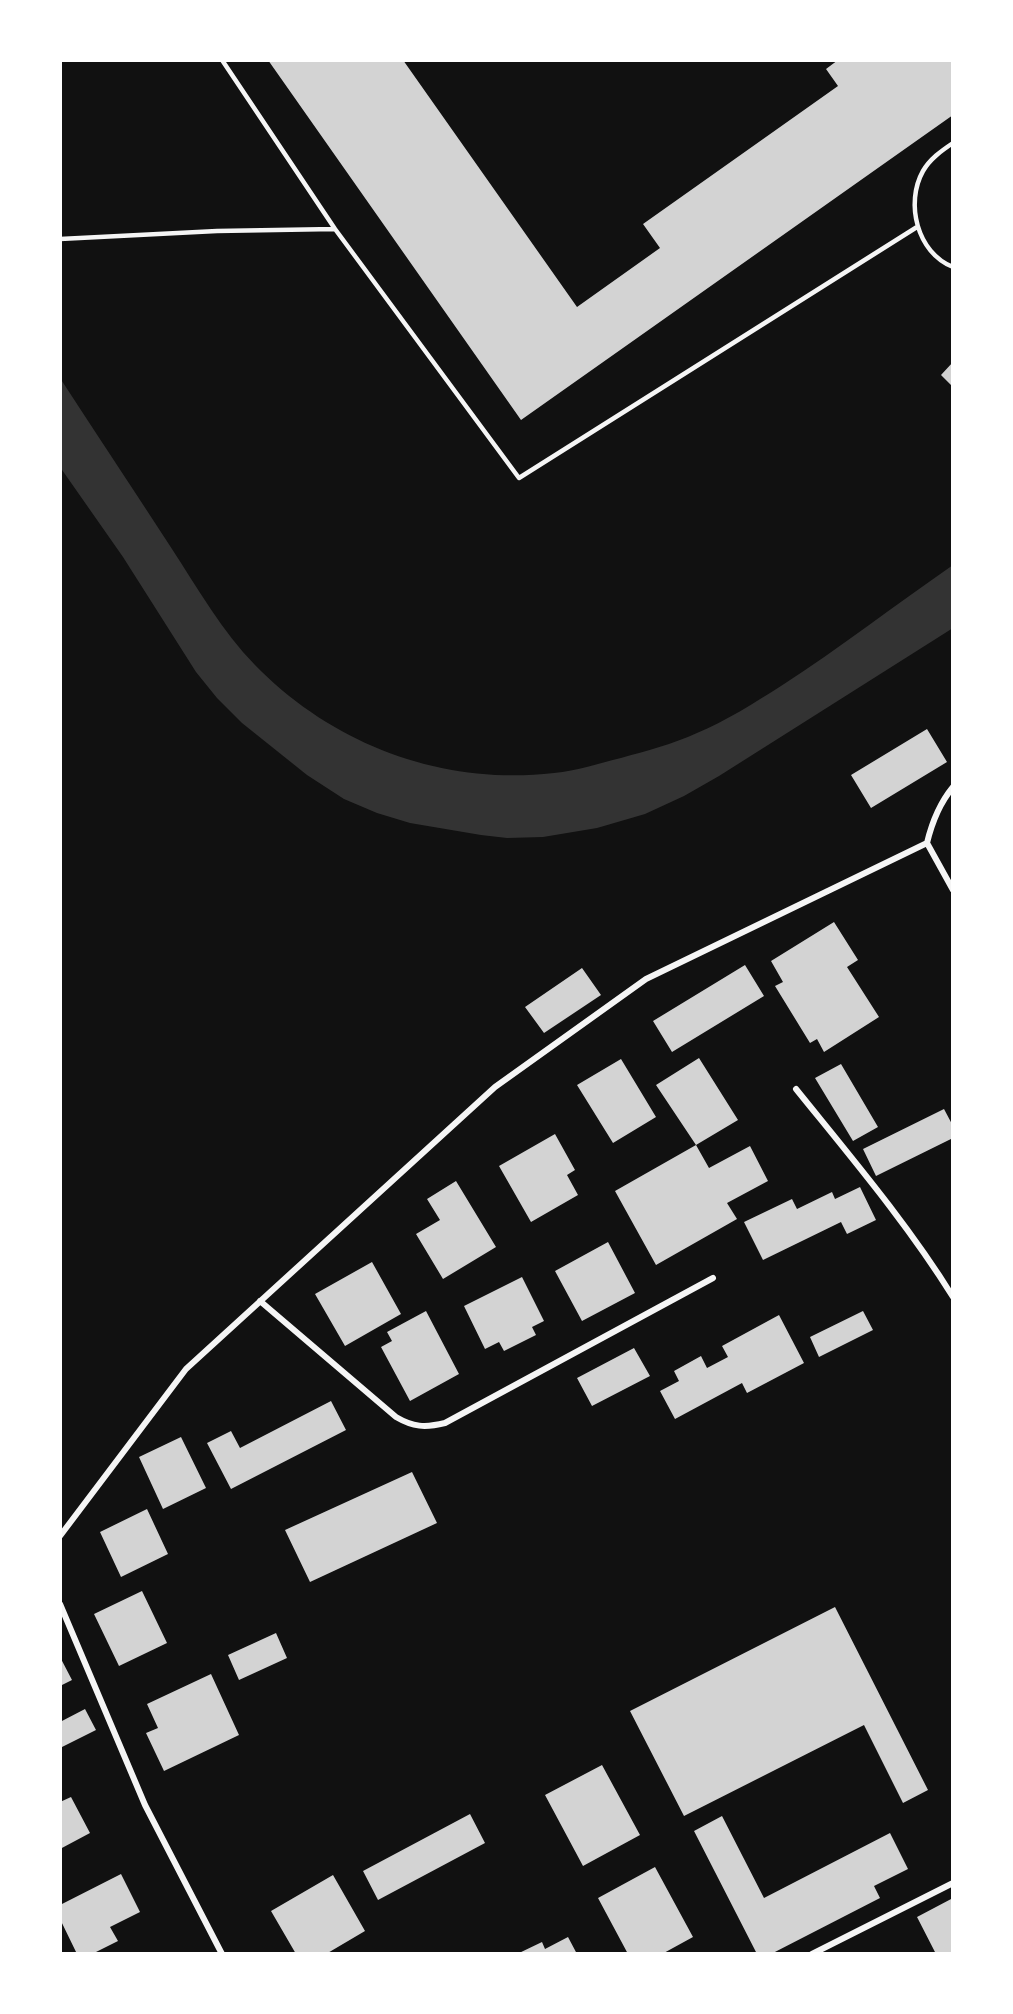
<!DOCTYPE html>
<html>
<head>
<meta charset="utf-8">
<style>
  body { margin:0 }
  #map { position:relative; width:1013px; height:2014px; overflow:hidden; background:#111; font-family:"Libre Baskerville",serif }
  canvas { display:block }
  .frame { position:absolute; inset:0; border:62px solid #fff; pointer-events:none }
</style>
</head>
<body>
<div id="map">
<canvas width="1013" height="2014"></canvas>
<div class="frame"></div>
</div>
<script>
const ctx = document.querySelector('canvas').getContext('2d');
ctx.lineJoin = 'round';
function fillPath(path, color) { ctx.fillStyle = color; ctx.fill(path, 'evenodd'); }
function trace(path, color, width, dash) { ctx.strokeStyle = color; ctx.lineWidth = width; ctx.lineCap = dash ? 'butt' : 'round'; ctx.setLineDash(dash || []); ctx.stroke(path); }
fillPath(new Path2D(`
  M60,378C97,435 135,492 172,549C198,589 222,631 255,665C333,745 443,786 554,773C577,771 599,763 621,758C646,751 673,744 697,733C726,721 754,703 781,686C840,648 895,605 953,565V628L719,776L684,796L645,814L597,828L543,837L507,838L481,835L410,823L377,813L344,799L307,775L242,723L217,698L196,672L123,557L60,467Z`), '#333');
fillPath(new Path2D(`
  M268,60H403L577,307L660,248L643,224L838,86L826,69L838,60H953V115L521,420Z
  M953,362V387L941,375Z
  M927,729L947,762L871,808L851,775Z
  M834,922L858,960L847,967L879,1017L824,1052L817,1039L810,1043L775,986L783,982L771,961Z
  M745,965L764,996L672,1052L653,1021Z
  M582,968L601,995L544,1033L525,1007Z
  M699,1058L738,1120L696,1145L656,1085Z
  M621,1059L656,1117L613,1143L577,1085Z
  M841,1064L878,1127L853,1141L815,1078Z
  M944,1109L953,1126V1138L876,1176L863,1149Z
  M555,1134L575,1170L567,1175L578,1195L531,1222L499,1166Z
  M696,1145L709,1168L750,1146L768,1181L727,1203L737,1219L656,1265L615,1191Z
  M456,1181L496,1247L443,1279L416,1234L440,1220L427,1199Z
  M860,1187L876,1220L847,1234L841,1222L763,1260L744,1222L792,1199L797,1209L832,1192L835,1199Z
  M608,1242L635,1293L582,1321L555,1271Z
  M372,1262L401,1314L345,1346L315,1294Z
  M522,1277L544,1321L532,1327L536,1335L504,1351L499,1342L485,1349L464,1306Z
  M426,1311L459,1374L410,1401L381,1347L392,1341L387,1332Z
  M863,1311L873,1330L819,1357L810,1337Z
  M779,1315L804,1363L747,1393L742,1383L675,1419L660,1391L679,1381L674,1371L701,1356L707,1368L728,1357L722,1346Z
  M634,1348L650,1376L592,1406L577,1378Z
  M331,1401L346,1430L231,1489L207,1443L231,1431L240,1448Z
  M181,1437L206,1488L163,1509L139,1457Z
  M412,1472L437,1523L310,1582L285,1530Z
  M147,1509L168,1554L121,1577L100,1532Z
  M142,1591L167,1643L119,1666L94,1614Z
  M835,1607L928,1790L903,1803L864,1725L684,1816L630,1711Z
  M276,1633L287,1658L239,1680L228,1655Z
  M60,1657L72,1680L60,1686Z
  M211,1674L239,1735L164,1771L146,1733L158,1728L147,1704Z
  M85,1709L96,1730L60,1748V1722Z
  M602,1765L640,1835L583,1866L545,1795Z
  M71,1797L90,1833L60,1849V1802Z
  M470,1814L485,1843L378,1900L363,1871Z
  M722,1816L764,1898L890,1833L908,1869L874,1886L880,1898L771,1954H757L694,1831Z
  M655,1867L693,1937L662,1954H628L598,1898Z
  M121,1874L140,1912L110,1927L118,1941L92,1954H77L60,1919V1905Z
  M333,1875L365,1931L326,1954H296L271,1911Z
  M953,1898V1954H936L917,1917Z
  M568,1937L577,1954H517L542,1942L545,1949Z`), '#d3d3d3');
trace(new Path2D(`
  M222,60L335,229L519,478L917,227
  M953,143C941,151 930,159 923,171C905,203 917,253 953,267
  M60,239L217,231L335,229`), '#f5f5f5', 4.5);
trace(new Path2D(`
  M953,787C939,804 932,822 927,843L953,890
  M796,1089C850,1156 907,1223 953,1297
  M260,1301L396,1417C413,1427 425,1428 445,1423L713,1278
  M60,1536L186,1369L495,1087L646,979L927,843
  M60,1604L145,1805L222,1954
  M812,1954L953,1883`), '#f5f5f5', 6);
</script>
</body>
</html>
